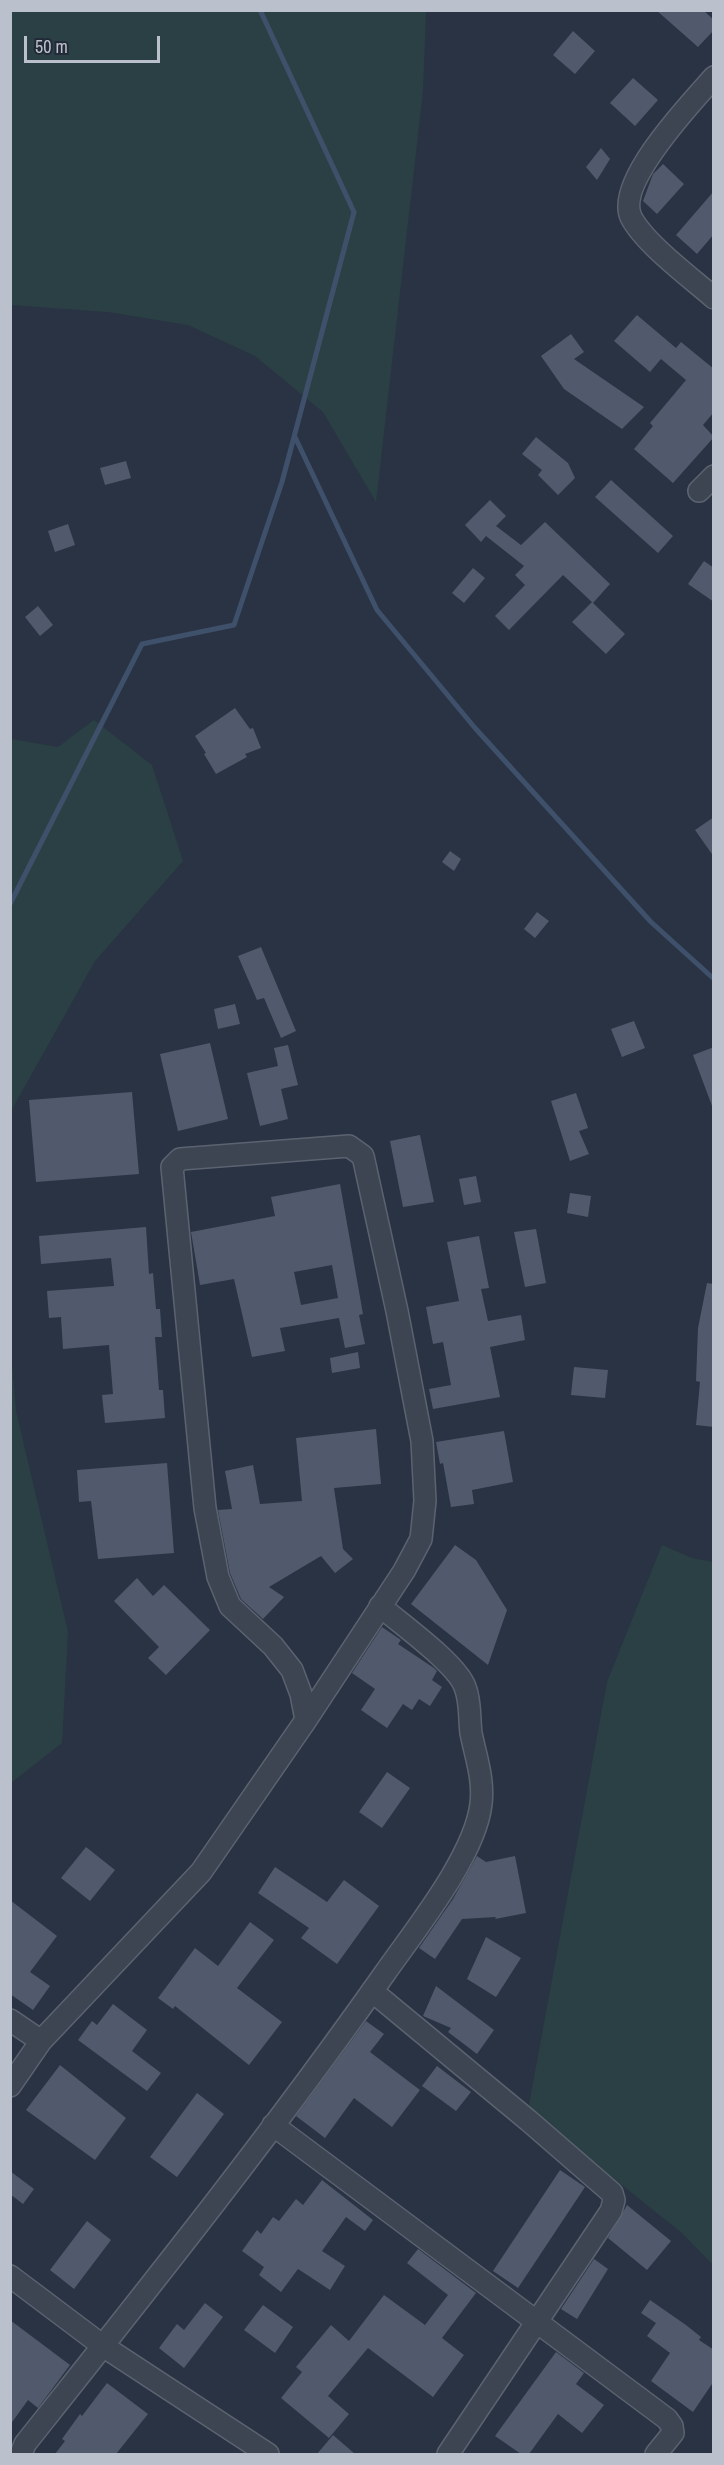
<!DOCTYPE html>
<html>
<head>
<meta charset="utf-8">
<style>
  body { margin:0 }
  #map { position:relative; width:724px; height:2465px; overflow:hidden; background:#293343; font-family:"Archivo Narrow",sans-serif }
  canvas { display:block }
  .frame { position:absolute; inset:0; border:12px solid #bbc1cc; pointer-events:none }
  .scale { position:absolute; left:24px; top:36px; width:136px; height:27px; box-sizing:border-box; border:3px solid #bbc1cc; border-top:0; padding-left:8px; font-size:18px; line-height:21px; white-space:nowrap; color:#bbc1cc; -webkit-text-stroke:4px #222a38; paint-order:stroke }
</style>
</head>
<body>
<div id="map">
<canvas width="724" height="2465"></canvas>
<div class="frame"></div>
<div class="scale">50 m</div>
</div>
<script>
const ctx = document.querySelector('canvas').getContext('2d');
ctx.lineJoin = 'round';
function fillPath(path, color) { ctx.fillStyle = color; ctx.fill(path, 'evenodd'); }
function trace(path, color, width, dash) { ctx.strokeStyle = color; ctx.lineWidth = width; ctx.lineCap = dash ? 'butt' : 'round'; ctx.setLineDash(dash || []); ctx.stroke(path); }
fillPath(new Path2D(`
  M10,11H426L423,91L376,502L323,412L255,356L188,325L108,312L11,305Z
  M94,720L152,765L183,861L95,961L11,1111V739L58,747Z
  M10,1341L16,1411L68,1632L62,1743L11,1783Z
  M662,1545L692,1558L713,1562V2265L682,2233L528,2110L607,1682Z`), '#2b4044');
trace(new Path2D(`
  M295,437L377,610L475,728L651,922L714,979
  M10,904L142,644L234,625L282,482L354,212L260,10`), '#3f506b', 5);
fillPath(new Path2D(`
  M656,10H703L714,20V30L698,47Z
  M573,31L595,51L575,74L553,55Z
  M633,78L658,100L635,126L610,103Z
  M601,148L610,159L597,180L586,167Z
  M663,164L684,184L657,214L643,201L653,174Z
  M714,191V234L697,254L676,235Z
  M637,315L676,348L681,342L714,369V412L703,425L714,437L673,483L634,449L653,426L650,423L686,380L661,359L650,372L614,341Z
  M571,334L584,352L574,359L644,407L622,429L564,389L541,356Z
  M536,437L568,463L575,478L558,495L538,475L542,470L522,454Z
  M126,461L131,478L105,485L100,468Z
  M611,480L673,536L658,553L595,497Z
  M490,500L506,516L496,526L521,545L545,522L610,584L593,603L563,575L509,630L495,616L525,585L515,575L524,566L486,536L481,542L465,525Z
  M68,524L75,545L55,552L48,531Z
  M704,561L714,568V602L688,584Z
  M473,568L485,578L464,603L452,593Z
  M592,602L625,634L606,654L572,622Z
  M38,606L53,625L40,636L25,617Z
  M235,708L250,729L253,728L261,748L245,754L247,757L216,774L204,754L206,753L195,736Z
  M714,817V857L695,830Z
  M450,851L461,859L454,871L442,862Z
  M537,912L549,921L535,938L524,929Z
  M261,947L296,1031L281,1038L264,998L257,1000L238,956Z
  M235,1004L240,1024L218,1029L214,1009Z
  M634,1021L645,1048L622,1057L611,1029Z
  M210,1043L228,1119L178,1131L160,1054Z
  M288,1045L298,1085L281,1089L288,1119L260,1126L247,1073L278,1066L274,1048Z
  M714,1047V1105L712,1106L693,1055Z
  M132,1092L139,1174L36,1182L29,1100Z
  M576,1093L588,1128L579,1131L589,1154L570,1161L551,1101Z
  M420,1135L434,1202L403,1207L390,1141Z
  M476,1176L481,1202L464,1205L459,1179Z
  M340,1184L363,1314L359,1315L365,1344L345,1348L339,1318L280,1328L285,1351L252,1357L234,1279L200,1285L191,1232L275,1216L271,1197ZM332,1265L338,1298L301,1305L294,1272Z
  M570,1193L591,1196L588,1217L567,1213Z
  M146,1227L149,1274L153,1273L156,1309H160L162,1337H155L159,1390H163L165,1418L105,1423L102,1395L113,1394L109,1345L63,1349L61,1317L49,1318L47,1291L114,1286L111,1258L41,1264L39,1236Z
  M536,1229L546,1283L525,1287L514,1232Z
  M479,1236L489,1288L481,1289L488,1321L521,1315L525,1340L490,1347L500,1397L433,1409L429,1389L451,1385L443,1342L433,1344L426,1307L459,1301L447,1242Z
  M707,1283L714,1284V1427L696,1425L700,1382L696,1381L698,1328Z
  M358,1352L360,1368L332,1373L330,1358Z
  M574,1367L608,1370L605,1398L571,1395Z
  M376,1429L381,1484L334,1488L343,1549L353,1559L335,1573L321,1556L269,1587L284,1597L263,1619L241,1599L230,1573L218,1510L232,1509L225,1471L253,1465L260,1504L302,1501L296,1438Z
  M504,1431L513,1482L472,1490L474,1504L451,1507L443,1463L440,1464L436,1442Z
  M167,1463L174,1553L98,1559L91,1501L79,1502L77,1470Z
  M455,1545L476,1560L507,1610L488,1665L411,1604Z
  M137,1578L153,1596L164,1585L210,1630L166,1675L148,1658L159,1647L114,1601Z
  M382,1627L401,1640L398,1644L434,1668L437,1671L432,1680L442,1687L430,1706L419,1699L412,1710L403,1704L387,1728L361,1710L375,1689L352,1673Z
  M387,1772L410,1788L382,1828L359,1812Z
  M86,1847L115,1870L90,1901L61,1878Z
  M477,1856L486,1862L515,1856L526,1913L495,1919L496,1917L462,1919L435,1959L419,1948L453,1899Z
  M275,1867L327,1902L344,1880L379,1906L337,1964L301,1938L309,1928L258,1893Z
  M10,1900L57,1936L30,1972L50,1986L33,2010L10,1994Z
  M250,1922L274,1940L237,1988L282,2022L249,2065L175,2006L173,2009L158,1998L195,1948L218,1966Z
  M486,1937L521,1958L496,1997L467,1979Z
  M436,1986L494,2030L477,2054L448,2032L451,2028L423,2016Z
  M113,2004L147,2030L132,2051L161,2073L147,2091L78,2040L92,2021L97,2025Z
  M366,2021L384,2034L370,2052L420,2090L392,2127L354,2098L325,2138L296,2116Z
  M60,2065L126,2118L95,2160L26,2110Z
  M437,2066L471,2092L456,2111L422,2086Z
  M197,2093L224,2114L177,2177L150,2157Z
  M560,2170L585,2187L518,2288L493,2271Z
  M10,2171L34,2189L23,2204L10,2194Z
  M322,2180L373,2220L365,2231L346,2217L322,2251L345,2266L330,2290L298,2269L281,2292L259,2275L264,2267L242,2251L257,2230L261,2234L273,2217L279,2221L296,2199L303,2205Z
  M627,2205L671,2241L647,2270L608,2238Z
  M87,2221L111,2240L74,2289L50,2270Z
  M418,2249L476,2293L442,2338L464,2355L433,2397L368,2348L328,2396L349,2414L329,2438L281,2398L302,2372L296,2367L331,2325L349,2341L384,2295L425,2325L448,2295L407,2263Z
  M594,2259L608,2269L577,2319L561,2309Z
  M650,2300L686,2325L701,2337L699,2340L714,2350V2381L693,2412L651,2381L670,2353L647,2336L656,2323L641,2313Z
  M205,2303L223,2317L184,2368L159,2348L177,2324L184,2330Z
  M263,2305L293,2327L275,2353L244,2330Z
  M10,2320L70,2365L38,2408L28,2400L10,2425Z
  M556,2352L584,2373L576,2384L604,2405L582,2433L558,2414L529,2454H521L495,2436Z
  M107,2383L148,2414L116,2454H55L65,2441L62,2439L80,2414L82,2416Z
  M333,2435L355,2454H317Z`), '#505a6c');
const minor = new Path2D(`
  M714,77C692,102 615,182 631,217C644,243 690,277 714,298
  M699,491L714,476
  M372,1991L529,2121L612,2193L614,2200L611,2211L448,2454
  M10,2020L41,2041
  M10,2086L41,2041L201,1872L306,1720L404,1571L421,1539L425,1501L422,1441L397,1311L363,1156L349,1146L180,1159L172,1167L205,1508L218,1577L230,1606L273,1646L292,1670L301,1694L306,1720
  M273,2125L667,2419L672,2426L673,2433L656,2454
  M10,2276L103,2346L268,2454
  M21,2454L25,2444C148,2289 271,2135 385,1973C415,1930 475,1856 481,1804C484,1779 476,1758 471,1733C469,1718 471,1702 465,1687C457,1664 401,1624 380,1606`);
trace(minor, '#5c6370', 24);
trace(minor, '#3d4553', 21);
</script>
</body>
</html>
